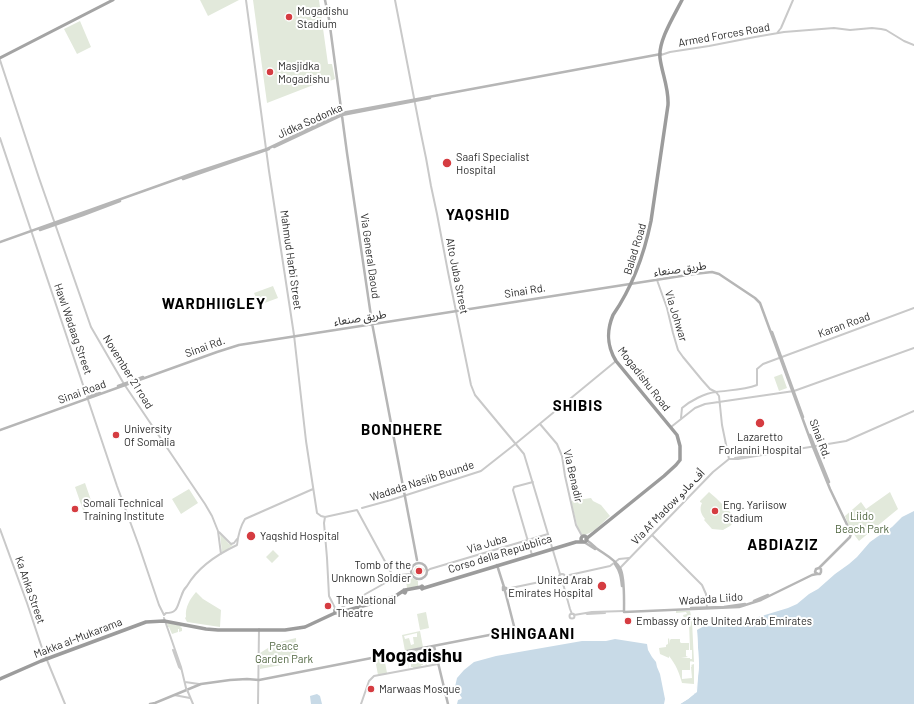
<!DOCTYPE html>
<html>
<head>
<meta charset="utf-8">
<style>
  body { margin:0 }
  canvas { display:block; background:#fff }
</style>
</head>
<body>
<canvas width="914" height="704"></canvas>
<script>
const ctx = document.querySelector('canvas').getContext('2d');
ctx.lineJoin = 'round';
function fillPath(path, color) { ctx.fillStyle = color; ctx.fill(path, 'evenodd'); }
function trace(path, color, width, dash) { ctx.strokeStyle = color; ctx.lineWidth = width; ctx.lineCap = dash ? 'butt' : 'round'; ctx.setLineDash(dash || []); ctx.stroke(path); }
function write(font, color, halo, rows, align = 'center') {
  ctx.font = font + ' Barlow,"Noto Sans Arabic",sans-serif'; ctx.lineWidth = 4; ctx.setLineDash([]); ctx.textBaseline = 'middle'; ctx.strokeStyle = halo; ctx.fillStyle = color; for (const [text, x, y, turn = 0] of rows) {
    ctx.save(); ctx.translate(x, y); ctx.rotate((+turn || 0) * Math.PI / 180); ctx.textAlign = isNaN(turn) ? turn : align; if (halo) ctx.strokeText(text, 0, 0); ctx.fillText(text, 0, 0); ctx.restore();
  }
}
fillPath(new Path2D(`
  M200,0H239L208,16Z
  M253,0H319L328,64H332L335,79L322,84L321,82L267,103Z
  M80,21L91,47L77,54L64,29Z
  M273,286L278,298L259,305L254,293Z
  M782,374L787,388L779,391L774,377Z
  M85,483L93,506L83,510L75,487Z
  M189,489L198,503L181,514L172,499Z
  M709,492L716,498L732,514V515L736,520L730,526L723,530L712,529L704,520L705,519C701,514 699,509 702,503L700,502V501Z
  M890,492L898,509L859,541L850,529L845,516L861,502L866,509Z
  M591,498L593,501L601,505L610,516C602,523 593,534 583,535L578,529L571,501Z
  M220,533L229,544L233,545L222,553Z
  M273,550L279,556L272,563L266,557Z
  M416,566H419L425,569V571L422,575L418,576L413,574V571Z
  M409,576L418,581V586L410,589L407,588L406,580Z
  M196,592L203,599L221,610L220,627L187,622L185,618L186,617C185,607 190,599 196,592Z
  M676,611H690L692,620L682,619L681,620L677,621L676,619L684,618L683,615L687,614L686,612L676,613Z
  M426,612L429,628L420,630L417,614Z
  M689,621H692L694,662L690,661V659H692V650H690Z
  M167,623L182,626L183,625L187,626V627L182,626L180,627L182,628V631L179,632V629H178V632L172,634L169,627H168Z
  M420,631L423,647L405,651L402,635ZM417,633V637H413L414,644L411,645L409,638L405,639L404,636Z
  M296,638L297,662L260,669V653L276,643Z
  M669,638L670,644V640L671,639H680V642L681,643H689V650H686V656L688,657L681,658H690V670H682V679L692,678L691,667L692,666L691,665L694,664V684L682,683C679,672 676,665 669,656V658L660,654L659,648L666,647V645L668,644V639Z
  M423,649L427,666L409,670L405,652ZM421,654H423L426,666L422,667L421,665H423L422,661L411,663V667H413V668L409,669L407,657L410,656L411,661L421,659Z
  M434,654L436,663L428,664L427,656Z
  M384,657L387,673L378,675L375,659Z`), '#e2e9db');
fillPath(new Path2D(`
  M914,511V704H680L688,699L696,692L699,667L697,630L704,626L722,627L732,625L788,608L797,604L809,594L818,589L835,574L849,564L857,557L870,542L877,537L892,527L902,517Z
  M615,639L647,644L648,650L652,657L656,662L657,667L660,674L665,699L664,704H457L458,700L461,699L462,698L457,691L455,687L457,678L464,670L474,662L496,656L582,641H606Z
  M317,694L320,696L322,704H311L310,696Z`), '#c8dae7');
fillPath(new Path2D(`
  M696,630H697L699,664L697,692L688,699L680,704H678L679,702L687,698L691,693L694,694L696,691L697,667Z`), '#fff');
trace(new Path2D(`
  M246,0L269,171L294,335L306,441L317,513L321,516L325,517L357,510L394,578
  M395,0L420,129L426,158L431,186L437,214L448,272L471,385L475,395L524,454L560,574
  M777,33L781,28L793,0
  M661,55L670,52L709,46L755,37L784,32L834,28L850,30L872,28L881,29L886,30L904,41L914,45
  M0,60L39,178L91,327L124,384L205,504L212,516L218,531L221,554
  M0,138L117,486L139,546L159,605L164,615
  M657,280L667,308L673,333L678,350L683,357L702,380L710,389L716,392L719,396L722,425L729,459
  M681,418L682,408C690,401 705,393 716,392C730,390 744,390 757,385V369L763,364L914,308
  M540,424L557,444L562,456L565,476L576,525L582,536
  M671,427L695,408L705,404L794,391L914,348
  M735,458L760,454
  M729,459H738L846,441L914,411
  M362,508L391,500L481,471L514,445L616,361
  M325,517L324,523L327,558L329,596L336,610
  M0,529L27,603L42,648L65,704
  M219,532L231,544L234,543L237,539
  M652,535L702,585L706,594L707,608
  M532,555L513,490L514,487L533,482
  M620,568L713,472L729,459
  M427,571L430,569L548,534
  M559 577a3 3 0 1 1 6 0a3 3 0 1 1-6 0Z
  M565,576L610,566L619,559L629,558
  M562,580L570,609L572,614
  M506,589L559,578
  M337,610L394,578L400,575L409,574
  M569.5 616a2.5 2.5 0 1 1 5 0a2.5 2.5 0 1 1-5 0Z
  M587,614L605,613
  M164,615L166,613C178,613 177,606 181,597C182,593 184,589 187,586C198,567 218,554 237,545C238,536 240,527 245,519L313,489
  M574,615L592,612L624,611
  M164,618L181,667L186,688
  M173,650L179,667L181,669
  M185,682L199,684
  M188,692L193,704
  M174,695L190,698
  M258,704L259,629
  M361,704L369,681L374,676L438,664`), '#c9c9c9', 2);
trace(new Path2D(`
  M325,0L329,19L347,153L372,323L417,560
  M274,147L342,115L430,98
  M183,179L269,149
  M40,230L83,215L120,201
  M0,242L194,173L267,149L342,113L661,54
  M772,332L803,417
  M118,386L143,377
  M89,396L100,393
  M0,430L217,352L239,345L694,274L712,272L719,274L755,298L760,303L813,447L830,489L851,533L850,537L819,568L816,569L815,572L818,574H820L821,572V569L819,568
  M810,435L829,482
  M586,540C590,542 593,545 596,548C604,554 615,559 620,568C625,576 624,602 624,612L739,607L761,600L812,575L817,574
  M584,542L595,549
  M411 571a8 8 0 1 1 16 0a8 8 0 1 1-16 0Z
  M615,564C620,571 621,577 622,586
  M497,565L504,587
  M503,587L506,588L505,590H503Z
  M754,601L768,595
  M691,608L724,607L745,604
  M434,646L448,704
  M150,704L155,703L201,684L230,680L247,679L259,680L515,630L505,591`), '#b6b6b6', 2.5);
trace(new Path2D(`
  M0,58L113,0`), '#a4a4a4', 3);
trace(new Path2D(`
  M680,460V446L677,435L616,361C607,346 606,332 613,315C633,286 644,255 651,221L668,105C669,88 662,74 660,58C658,41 674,16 682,0
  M581 539a3 3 0 1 1 6 0a3 3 0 1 1-6 0Z
  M586,539L664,476L676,465L680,460
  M424,588L576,542H583
  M404,590L406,591L405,593L403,592Z
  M405,590L421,587L422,589L424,588L422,586L421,587
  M335,610H338V613H335Z
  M338,613L394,597L403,591
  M0,679L41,661L146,622L164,621L206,629L218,630H285L305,627L335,613`), '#9c9c9c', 3.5);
trace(new Path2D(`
  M186,688L188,692`), '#c9c9c9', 2);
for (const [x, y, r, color] of [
  [289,17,4,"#d53c41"],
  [270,72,4,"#d53c41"],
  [447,163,5,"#d53c41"],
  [760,423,5,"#d53c41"],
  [116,435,4,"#d53c41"],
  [75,509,4,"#d53c41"],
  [715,511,4,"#d53c41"],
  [251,536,5,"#d53c41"],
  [419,571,4,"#d53c41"],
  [602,586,5,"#d53c41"],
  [328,606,4,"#d53c41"],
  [628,621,4,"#d53c41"],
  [371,689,4,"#d53c41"]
]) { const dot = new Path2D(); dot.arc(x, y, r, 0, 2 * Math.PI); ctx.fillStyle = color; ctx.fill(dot); trace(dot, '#fff', 1.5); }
write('11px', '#2c2c2c', '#fff', [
  ["Mogadishu",297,11],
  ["Stadium",297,24],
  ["Masjidka",278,66],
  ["Mogadishu",278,79],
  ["Saafi Specialist",456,157],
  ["Hospital",456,170],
  ["University",124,429],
  ["Of Somalia",124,442],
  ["Lazaretto",760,437,"center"],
  ["Forlanini Hospital",760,450,"center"],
  ["Somali Technical",83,503],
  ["Training Institute",83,516],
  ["Eng. Yariisow",723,505],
  ["Stadium",723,518],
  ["Yaqshid Hospital",260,536],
  ["Tomb of the",411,565,"right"],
  ["Unknown Soldier",411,578,"right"],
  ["United Arab",593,580,"right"],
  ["Emirates Hospital",593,593,"right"],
  ["The National",336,600],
  ["Theatre",336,613],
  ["Embassy of the United Arab Emirates",636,621],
  ["Marwaas Mosque",379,689]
], 'left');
write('11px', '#2c2c2c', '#fff', [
  ["Armed Forces Road",724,35,-10],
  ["Jidka Sodonka",310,121,-24],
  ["Balad Road",635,249,-73],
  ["Via General Daoud",370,256,82],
  ["Mahmud Harbi Street",291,260,82],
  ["طريق صنعاء",680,269,-8],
  ["Alto Juba Street",457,276,79],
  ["Sinai Rd.",525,291,-9],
  ["Via Johwar",676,316,73],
  ["طريق صنعاء",360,318,-9],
  ["Karan Road",844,325,-20],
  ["Hawl Wadaag Street",73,329,71],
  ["Sinai Rd.",205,347,-20],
  ["November 21 road",128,372,58],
  ["Mogadishu Road",644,379,52],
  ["Sinai Road",82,392,-20],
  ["Sinai Rd.",820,439,69],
  ["Via Benadir",573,476,77],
  ["Wadada Nasiib Buunde",422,481,-18],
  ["Via Af Madow أف مادو",668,507,-46],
  ["Via Juba",487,544,-17],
  ["Corso della Repubblica",500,554,-17],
  ["Ka Anka Street",30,590,71],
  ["Wadada Liido",711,599,-4],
  ["Makka al-Mukarama",78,638,-21]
]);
write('11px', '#4e643e', '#fff', [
  ["Liido",862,516],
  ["Beach Park",862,529],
  ["Peace",284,646],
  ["Garden Park",284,659]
]);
ctx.letterSpacing = '1px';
write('bold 15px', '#000', '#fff', [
  ["YAQSHID",478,215],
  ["WARDHIIGLEY",214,304],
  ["SHIBIS",578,406],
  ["BONDHERE",402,430],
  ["ABDIAZIZ",783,545],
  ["SHINGAANI",533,634]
]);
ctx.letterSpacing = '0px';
write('bold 19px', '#000', '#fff', [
  ["Mogadishu",417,656]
]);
</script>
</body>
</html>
